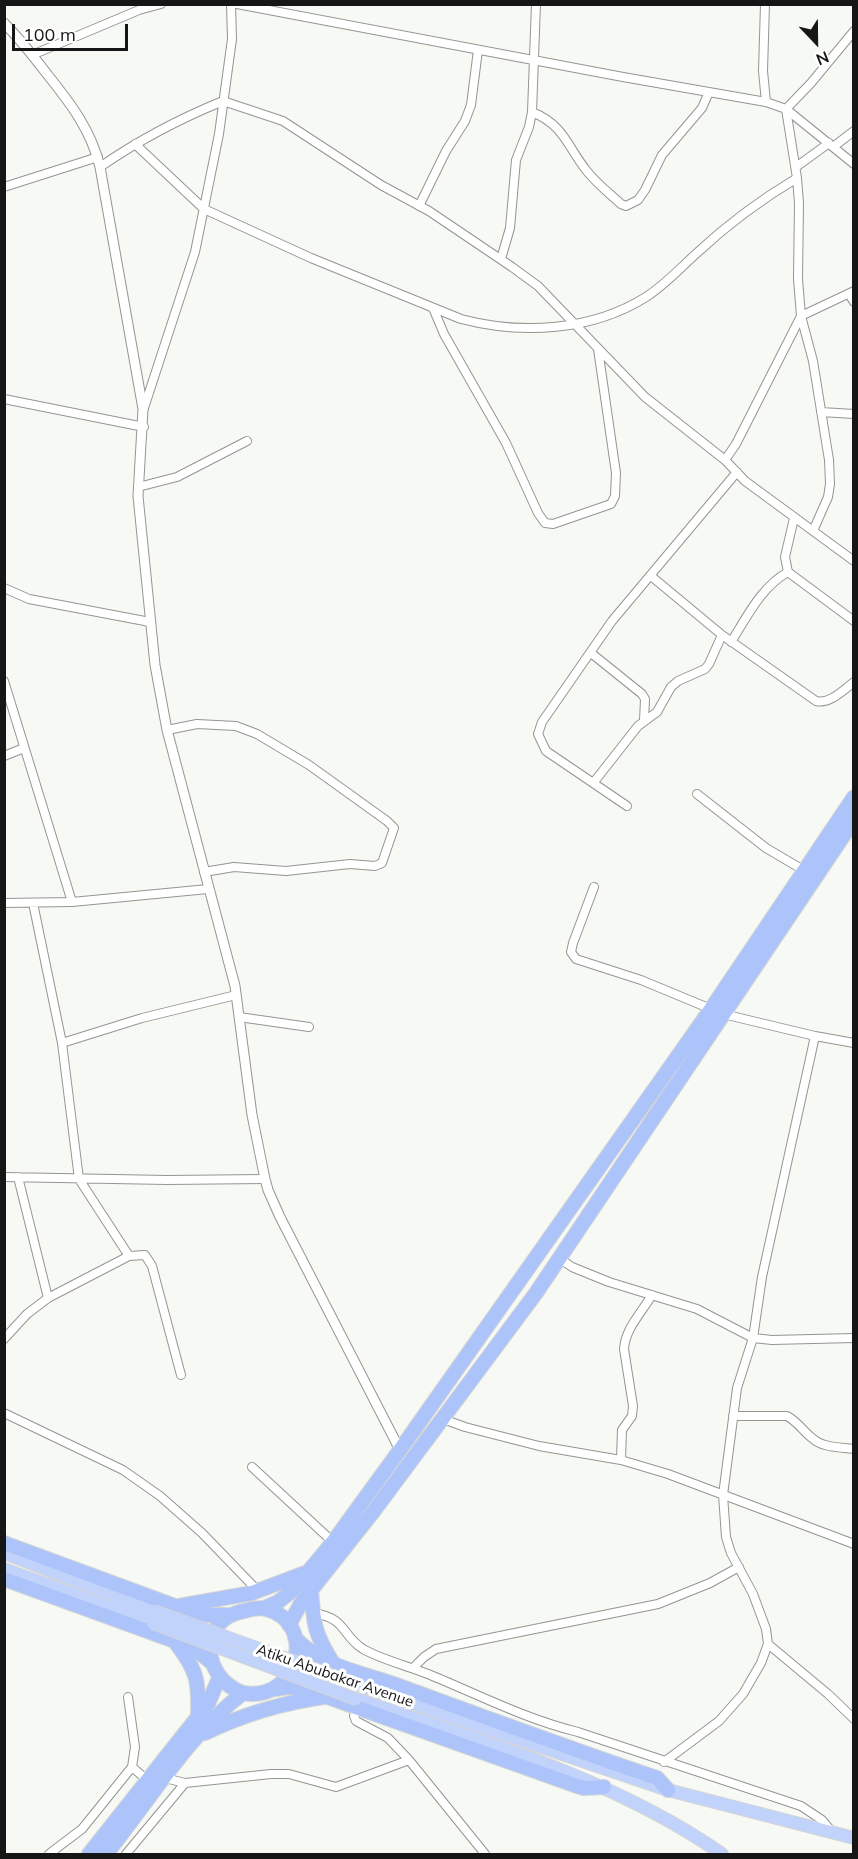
<!DOCTYPE html>
<html>
<head>
<meta charset="utf-8">
<style>
  body { margin:0 }
  #map { position:relative; width:858px; height:1859px; overflow:hidden; background:#f6f9f4; font-family:Mulish,sans-serif }
  canvas { display:block }
  .frame { position:absolute; inset:0; border:6px solid #151615; pointer-events:none }
  .north { position:absolute; left:786px; top:12px; width:60px; height:60px; -webkit-text-stroke:4px #fff; paint-order:stroke; rotate:158deg; font-size:16px; font-weight:700; line-height:24px; text-align:center; color:#151615 }
  .north::after { content:''; display:block; margin:auto; width:21px; height:27px; background:#151615; clip-path:polygon(50% 0,100% 100%,50% 72%,0 100%) }
  .scale { position:absolute; left:12px; top:24px; width:116px; height:27px; box-sizing:border-box; border:3px solid #151615; border-top:0; padding-left:8px; font-size:18px; line-height:21px; white-space:nowrap; color:#151615; -webkit-text-stroke:4px #fff; paint-order:stroke }
</style>
</head>
<body>
<div id="map">
<canvas width="858" height="1859"></canvas>
<div class="frame"></div>
<div class="north">N</div>
<div class="scale">100 m</div>
</div>
<script>
const ctx = document.querySelector('canvas').getContext('2d');
ctx.lineJoin = 'round';
function trace(path, color, width, dash) { ctx.strokeStyle = color; ctx.lineWidth = width; ctx.lineCap = dash ? 'butt' : 'round'; ctx.setLineDash(dash || []); ctx.stroke(path); }
function write(font, color, halo, rows, align = 'center') {
  ctx.font = font + ' Mulish,sans-serif'; ctx.lineWidth = 6; ctx.setLineDash([]); ctx.textBaseline = 'middle'; ctx.strokeStyle = halo; ctx.fillStyle = color; for (const [text, x, y, turn = 0] of rows) {
    ctx.save(); ctx.translate(x, y); ctx.rotate((+turn || 0) * Math.PI / 180); ctx.textAlign = isNaN(turn) ? turn : align; if (halo) ctx.strokeText(text, 0, 0); ctx.fillText(text, 0, 0); ctx.restore();
  }
}
const minor = new Path2D(`
  M237,4L623,77L766,102L786,109L854,164
  M765,4L763,71L766,102
  M32,55L139,10L161,4
  M786,109L811,83L854,31
  M532,112C564,125 567,146 586,170C596,183 609,193 621,204L626,206L638,200L645,190L662,155L702,108L709,92
  M135,144L204,209L311,258L461,319C522,335 592,331 646,297C666,284 681,267 698,252C728,224 762,199 797,178L786,109
  M833,147L854,131
  M100,167C139,140 179,119 223,101L283,121L381,185L429,211L512,267L538,286L645,397L725,460L745,481L854,561
  M796,167L829,143
  M797,178L799,203L798,279L801,316L813,361L829,460L830,484L828,497L813,531
  M4,187L98,157
  M419,206L446,151L465,121L471,105L478,50
  M501,259L510,228L516,160L529,127L532,112L536,4
  M849,294L854,302
  M433,308L444,334L506,443L538,513L545,523L553,524L611,504L615,496L616,473L598,349
  M4,399L144,427
  M144,408L195,252L219,134L232,39L231,4
  M821,412L854,414
  M725,460L736,444L801,316L854,291
  M138,487L177,477L247,441
  M794,518L785,557L788,572L854,621
  M651,576L722,635L816,701C830,704 842,691 854,682
  M4,588L29,599L150,622
  M731,642C747,617 761,587 788,572
  M591,653L642,694L645,699L644,721
  M4,681L72,902
  M167,730L197,724L236,726L257,734L309,765L387,821L394,828L382,863L375,866L350,864L286,871L234,867L204,872
  M4,756L24,748
  M594,782L638,726L657,712L671,687L678,681L705,669L709,664L722,635
  M697,794L766,848L805,871
  M627,806L546,751L538,734L542,722L612,621L737,472
  M594,887L573,943L571,952L576,959L641,980L711,1009
  M4,903L72,902L208,889
  M33,903L62,1043L79,1179L129,1256
  M723,1014L815,1036L854,1043
  M239,1017L309,1027
  M62,1043L142,1018L236,995
  M4,1177L167,1180L265,1179
  M18,1177L48,1298
  M559,1258L572,1267L609,1282L697,1309L753,1338L772,1340L854,1338
  M4,1339L27,1314L48,1298L129,1256L145,1255L152,1266L181,1375
  M4,1413L123,1470L160,1496L202,1533L258,1591
  M733,1416H787C798,1422 803,1431 812,1438C823,1448 840,1447 854,1449
  M443,1419L465,1427L539,1446L621,1460L668,1474L854,1544
  M621,1460L622,1430L632,1416L633,1406L624,1349C625,1329 642,1312 652,1295
  M252,1467L333,1542
  M313,1613C347,1618 341,1635 363,1649C380,1659 408,1666 428,1674C477,1694 525,1719 578,1732L801,1806L822,1820L832,1832
  M768,1644L828,1694L854,1719
  M413,1668L424,1657L436,1649L658,1604L710,1583L739,1567
  M358,1708L354,1716L356,1721L388,1738L409,1760L485,1854
  M664,1762L719,1721L743,1694L761,1663L768,1644L766,1629L753,1594L731,1553L726,1537L723,1495L737,1388L753,1338L762,1277L815,1036
  M132,1767L147,1780
  M165,1778L185,1783L271,1774H289L336,1787L409,1760
  M49,1854L82,1829L132,1767L135,1747L128,1697
  M126,1854L185,1783`);
const tertiary = new Path2D(`
  M4,23C20,39 34,57 47,74C71,104 91,130 100,167L143,409L138,496L155,665L167,730L235,986L252,1115L265,1179L268,1190L280,1217L400,1450`);
const primary = new Path2D(`
  M4,1553L154,1611
  M4,1569L153,1623
  M362,1686L668,1790L854,1838
  M356,1699C480,1740 615,1779 722,1854`);
const trunk = new Path2D(`
  M4,1543L194,1613L206,1615H228
  M4,1579L180,1643L196,1650L211,1662
  M311,1590C314,1625 314,1633 333,1663
  M179,1606L252,1593L305,1573
  M264,1608L278,1602L293,1590L333,1542L400,1450L711,1009L854,797
  M289,1625L301,1603L373,1512L536,1293L854,820
  M295,1638C324,1668 365,1673 402,1687C487,1718 571,1749 657,1778L668,1790
  M176,1643C197,1671 199,1680 198,1715
  M275,1689L288,1687L305,1689L574,1785L584,1788L604,1787
  M205,1733C244,1714 281,1703 324,1697
  M89,1854L208,1704L219,1678
  M106,1854C150,1800 187,1736 243,1693C299,1703 318,1622 266,1609C259,1607 251,1609 244,1611C197,1619 201,1678 243,1693`);
trace(minor, '#939691', 10);
trace(tertiary, '#939691', 11);
trace(primary, '#d5d5d5', 14);
trace(trunk, '#d5d5d5', 16);
trace(minor, '#fff', 8);
trace(tertiary, '#fff', 9);
trace(primary, '#c1d3fb', 12);
trace(trunk, '#acc4fa', 14);
const primaryBridge = new Path2D(`
  M154,1611L362,1686
  M153,1623L356,1699`);
trace(primaryBridge, '#d5d5d5', 14, []);
trace(primaryBridge, '#c1d3fb', 12);
write('15px', '#151615', '#fff', [
  ["Atiku Abubakar Avenue",335,1676,19]
]);
</script>
</body>
</html>
